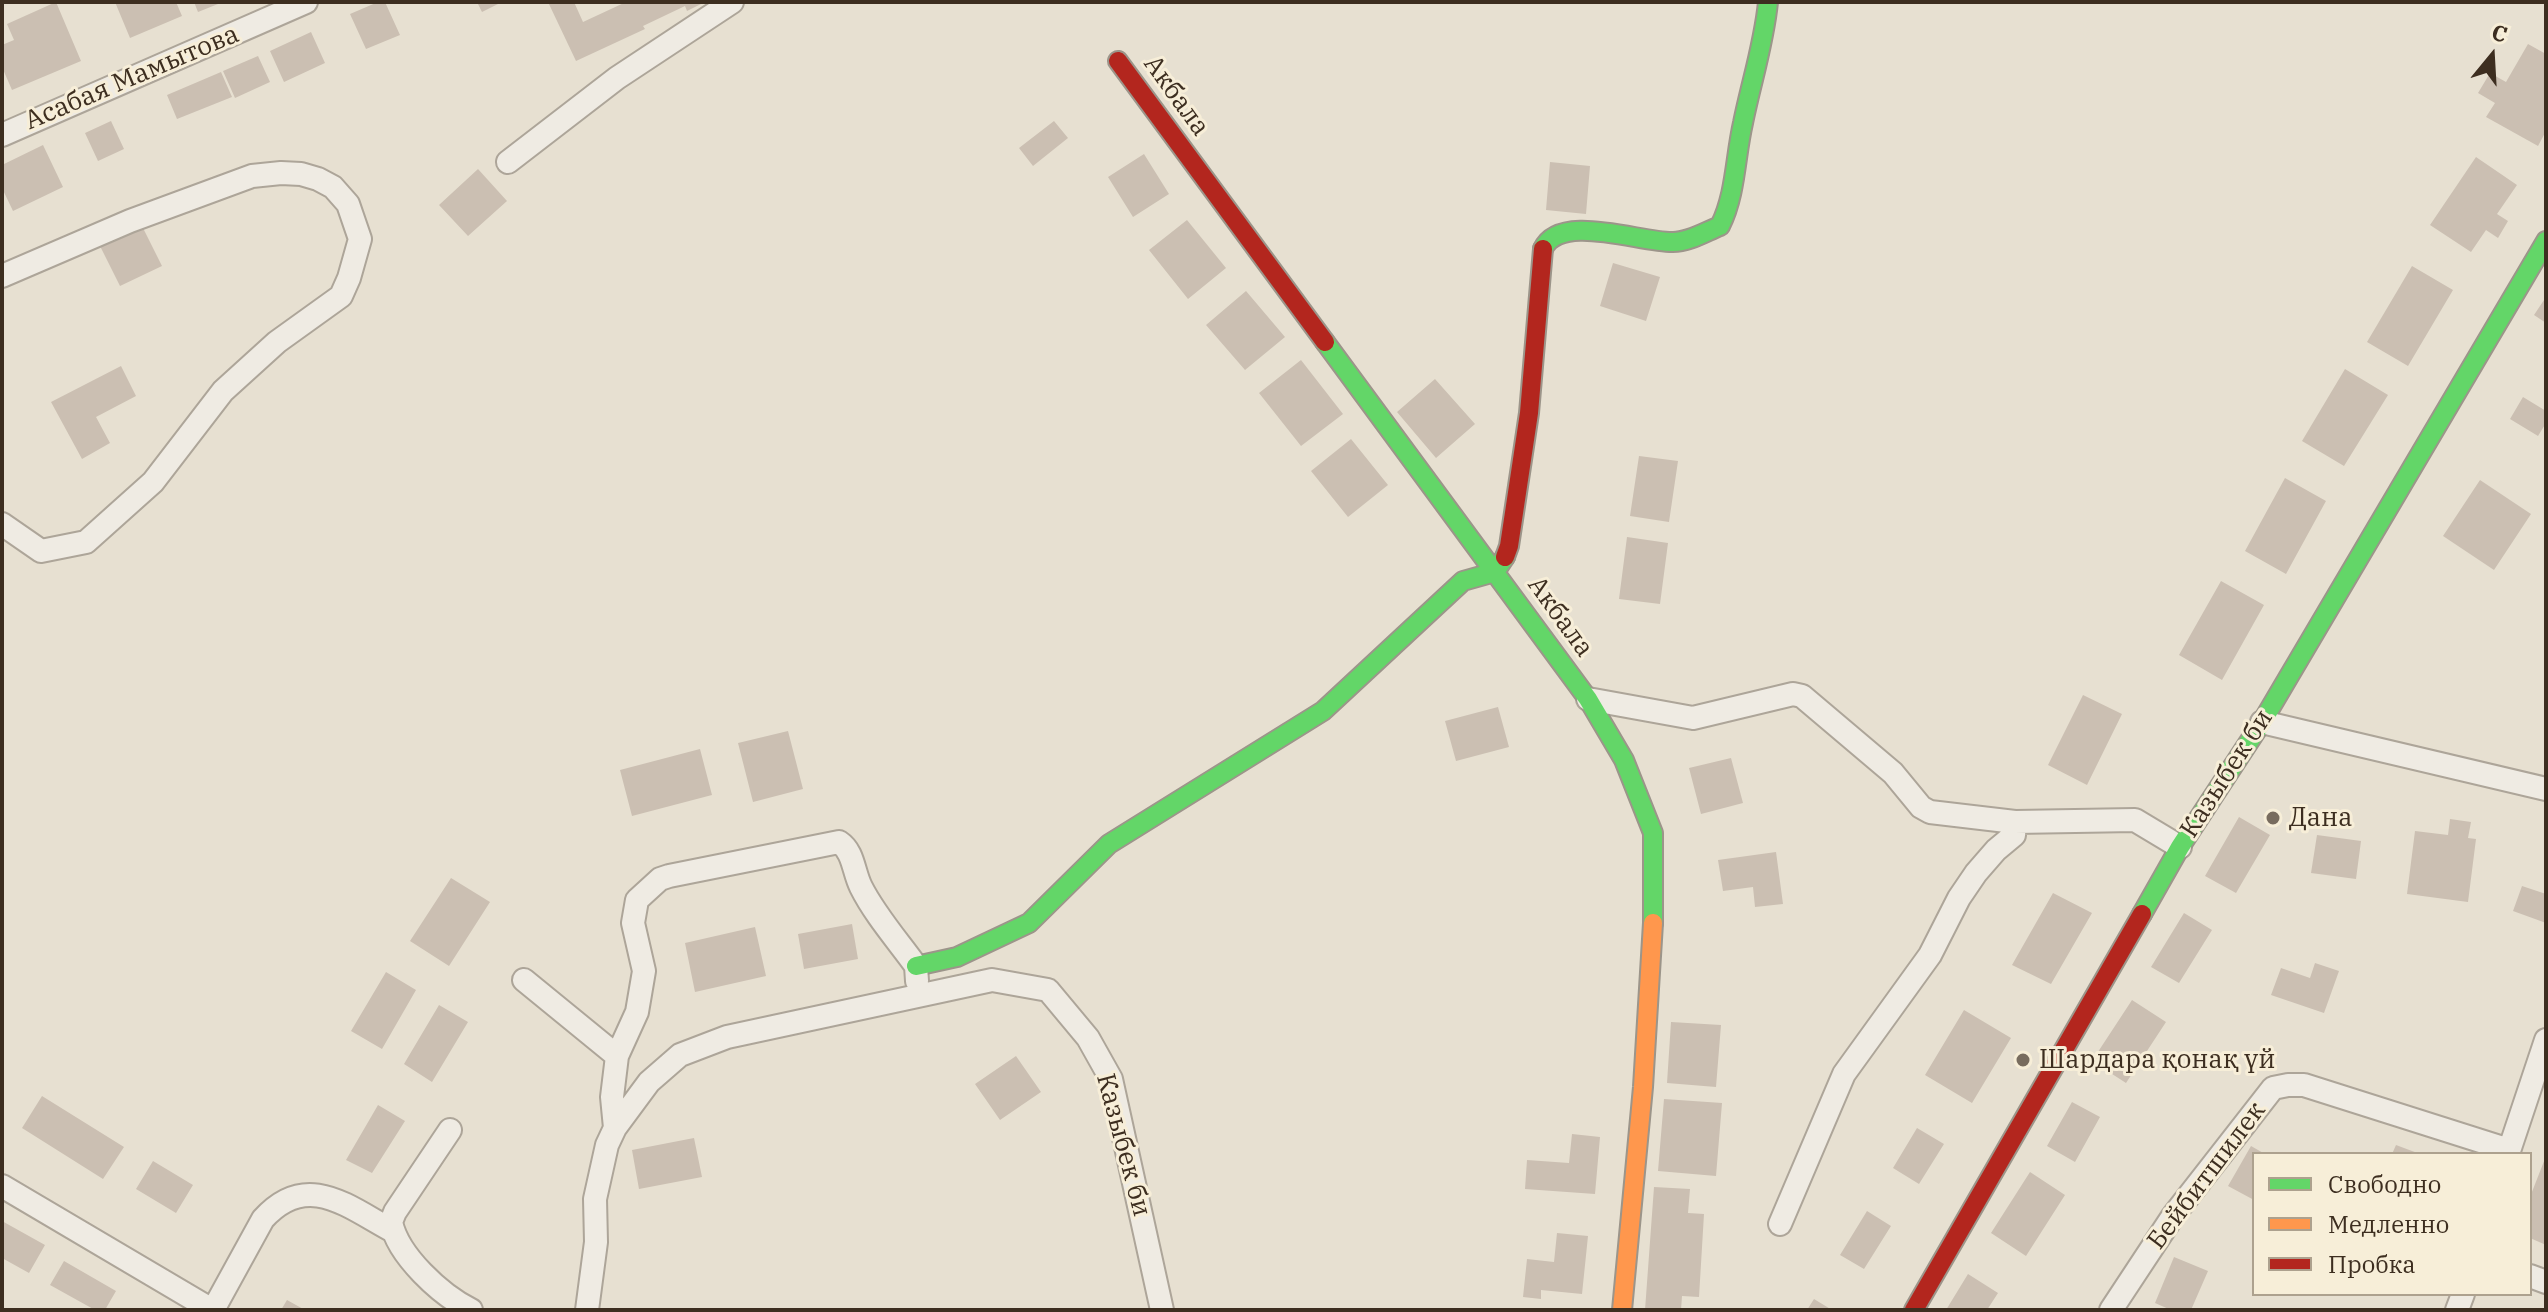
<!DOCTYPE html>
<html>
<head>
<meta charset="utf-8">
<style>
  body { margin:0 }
  #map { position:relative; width:2548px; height:1312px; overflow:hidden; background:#e7e0d1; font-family:"IBM Plex Serif",serif }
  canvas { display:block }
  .frame { position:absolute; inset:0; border:4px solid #3d2e20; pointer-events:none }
  .legend { position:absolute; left:2252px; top:1152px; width:280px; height:144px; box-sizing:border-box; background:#f7eed8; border:2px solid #ada18e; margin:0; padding:10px 14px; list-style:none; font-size:24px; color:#3d2e20 }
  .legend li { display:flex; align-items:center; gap:16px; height:40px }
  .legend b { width:40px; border:2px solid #ada18e }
  .north { position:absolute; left:2452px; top:16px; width:80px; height:80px; -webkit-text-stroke:6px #f7eed8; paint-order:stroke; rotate:18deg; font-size:22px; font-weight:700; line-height:32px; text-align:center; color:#3d2e20 }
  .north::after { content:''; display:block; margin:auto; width:28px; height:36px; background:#3d2e20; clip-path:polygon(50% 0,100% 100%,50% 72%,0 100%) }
</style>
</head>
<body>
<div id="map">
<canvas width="2548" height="1312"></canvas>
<div class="frame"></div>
<ul class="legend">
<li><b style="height:10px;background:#63d668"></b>Свободно</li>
<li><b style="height:10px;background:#ff974d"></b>Медленно</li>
<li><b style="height:10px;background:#b3261e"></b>Пробка</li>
</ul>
<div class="north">С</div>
</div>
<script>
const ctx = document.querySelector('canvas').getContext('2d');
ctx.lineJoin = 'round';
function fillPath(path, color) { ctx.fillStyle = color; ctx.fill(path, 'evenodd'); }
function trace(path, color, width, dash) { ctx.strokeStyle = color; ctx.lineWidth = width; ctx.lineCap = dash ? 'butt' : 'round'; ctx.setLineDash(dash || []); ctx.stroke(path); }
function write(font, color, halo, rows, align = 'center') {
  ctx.font = font + ' "IBM Plex Serif",serif'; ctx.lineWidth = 6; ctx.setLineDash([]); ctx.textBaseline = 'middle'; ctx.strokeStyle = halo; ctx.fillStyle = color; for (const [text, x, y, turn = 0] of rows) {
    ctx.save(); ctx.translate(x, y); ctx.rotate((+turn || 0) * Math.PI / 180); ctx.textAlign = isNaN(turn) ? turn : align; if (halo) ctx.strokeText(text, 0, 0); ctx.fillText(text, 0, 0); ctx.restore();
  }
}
fillPath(new Path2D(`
  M56,2L81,61L12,90L2,67V45L14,40L7,24Z
  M115,2H176L182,16L130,38Z
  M194,2H223L198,12Z
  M378,2H385L400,35L366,49L350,14Z
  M477,2H502L482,12Z
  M548,2H574L583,22L626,2H705L687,11L685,6L643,26L645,29L576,61Z
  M311,32L325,63L284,82L270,51Z
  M2528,44L2546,54V131L2538,146L2486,117L2495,103L2478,93L2490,73L2506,82Z
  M258,56L270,82L235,98L223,71Z
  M221,72L232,97L177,119L167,95Z
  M111,121L124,149L98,161L85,133Z
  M1054,121L1068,138L1033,166L1019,148Z
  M43,145L63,187L13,211L2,188V165Z
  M1144,154L1169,194L1133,217L1108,177Z
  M2476,157L2517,185L2497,214L2508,221L2498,238L2486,230L2471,252L2430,225Z
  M1550,162L1590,166L1586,214L1546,210Z
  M478,169L507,201L468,236L439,205Z
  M1187,220L1226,268L1188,299L1149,250Z
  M141,224L162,266L120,286L99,244Z
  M1613,263L1660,277L1646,321L1600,306Z
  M2412,266L2453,290L2408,366L2367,342Z
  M1246,291L1285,337L1245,370L1206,325Z
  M2546,297V323L2534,315Z
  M1301,360L1343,414L1301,446L1259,393Z
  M121,366L136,396L96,417L110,443L82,459L51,402Z
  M2345,369L2388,395L2344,466L2302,441Z
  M1435,379L1475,424L1436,458L1397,412Z
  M2523,397L2546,411V423L2538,436L2510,419Z
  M1351,439L1388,485L1348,517L1311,471Z
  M1639,456L1678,461L1669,522L1630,516Z
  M2285,478L2326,501L2286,574L2245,551Z
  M2480,480L2531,514L2494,570L2443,536Z
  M1627,537L1668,543L1660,604L1619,599Z
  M2221,581L2264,605L2222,680L2179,655Z
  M2083,695L2122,714L2087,785L2048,765Z
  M1498,707L1509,747L1456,761L1445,721Z
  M788,731L803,789L753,802L738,743Z
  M700,749L712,795L632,816L620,770Z
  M1731,758L1743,803L1701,814L1689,768Z
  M2239,817L2270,835L2236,893L2205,876Z
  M2450,819L2471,822L2468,838L2476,839L2468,902L2407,894L2415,831L2448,835Z
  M2317,835L2361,841L2356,879L2311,873Z
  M1776,852L1783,904L1755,907L1753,887L1723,891L1718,860Z
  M451,878L490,902L449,966L410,941Z
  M2522,886L2546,894V923L2513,911Z
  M2053,893L2092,913L2051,984L2012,965Z
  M2184,913L2212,930L2179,983L2151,967Z
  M852,924L858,959L804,969L798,934Z
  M755,927L766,976L695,992L685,943Z
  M2315,963L2339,971L2324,1013L2271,995L2281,968L2310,978Z
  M386,972L416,990L382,1049L351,1031Z
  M2132,1000L2166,1022L2126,1083L2092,1061Z
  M439,1005L468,1022L432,1082L404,1064Z
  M1964,1010L2011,1038L1972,1103L1925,1075Z
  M1671,1022L1721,1025L1716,1087L1667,1083Z
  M1016,1056L1041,1092L1000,1120L975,1084Z
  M42,1096L124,1147L103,1179L22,1128Z
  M1664,1099L1722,1103L1716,1176L1658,1171Z
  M2072,1102L2100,1117L2075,1162L2047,1146Z
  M378,1105L405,1121L372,1173L346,1160Z
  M1917,1128L1944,1144L1919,1184L1893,1168Z
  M1572,1134L1600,1137L1595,1194L1525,1189L1527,1160L1569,1163Z
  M694,1138L702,1177L639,1189L632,1150Z
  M2396,1145L2420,1154H2392Z
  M2251,1146L2265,1154H2254V1200L2228,1186Z
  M2546,1156V1245L2530,1238V1197Z
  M153,1161L193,1185L176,1213L136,1189Z
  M2030,1172L2065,1195L2026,1256L1991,1233Z
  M1654,1187L1690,1189L1688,1213L1704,1214L1699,1297L1682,1296L1681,1310H1645Z
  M1867,1211L1891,1226L1864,1269L1840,1255Z
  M2,1221L45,1245L29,1273L2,1258Z
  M1557,1233L1588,1236L1582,1294L1541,1290V1299L1523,1297L1527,1259L1554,1262Z
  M2174,1257L2208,1271L2191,1310H2171L2155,1303Z
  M64,1261L116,1291L105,1310H95L50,1285Z
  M1968,1274L1998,1293L1987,1310H1946Z
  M1814,1299L1832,1310H1807Z
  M287,1300L305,1310H281Z`), '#cbbfb2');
const street = new Path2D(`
  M2,135L306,2
  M508,162L617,78L732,2
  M2,276L130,221L252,176L281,173L301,174L318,179L333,187L348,204L360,239L349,278L341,296L277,342L223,391L153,482L86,542L41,551L2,524
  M1588,699L1693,718L1793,694L1802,696L1893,773L1921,807L1930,812L2015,822L2135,820L2180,847
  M2262,722L2546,789
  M524,980L617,1056
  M615,1128L649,1082L680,1055L727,1037L992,980L1048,990L1088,1038L1111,1079L1162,1310
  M450,1130L395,1212L391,1222C398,1256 441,1295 471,1310
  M2508,1154L2546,1040
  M2,1186L212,1310
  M1780,1224L1844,1074L1930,955L1959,898L1976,873L1996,850L2014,835L2015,822
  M2530,1276L2546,1282
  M213,1310L263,1219C307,1170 348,1207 393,1231
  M587,1310L596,1242L595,1199L607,1145L615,1128L612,1097L617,1056L637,1012L644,971L633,923L637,900L660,879L669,876L839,842C854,852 853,871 861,887C875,915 898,941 916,966L917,981
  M2111,1310L2173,1216L2273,1088L2288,1085H2304L2509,1150
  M2457,1310L2463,1294`);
const fast = new Path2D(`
  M1543,249C1560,212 1641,243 1673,242C1689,242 1705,232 1720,226C1736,194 1735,158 1743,123C1751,83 1764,44 1768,2
  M1325,342L1588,699L1624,760L1653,833V923
  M2142,914L2180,847L2262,722L2546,241
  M916,966L957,957L1029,923L1109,844L1323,711L1463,581L1495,572L1505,557`);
const slow = new Path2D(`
  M1622,1310L1643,1087L1653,923`);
const jam = new Path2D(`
  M1118,61L1325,342
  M1505,557L1509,546L1529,413L1543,249
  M1914,1310L2142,914`);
trace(street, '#ada599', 26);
trace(fast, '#9c958a', 22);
trace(slow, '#9c958a', 22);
trace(jam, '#9c958a', 22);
trace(street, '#efebe3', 22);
trace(fast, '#63d668', 18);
trace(slow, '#ff974d', 18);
trace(jam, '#b3261e', 18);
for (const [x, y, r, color] of [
  [2273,818,8,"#786c5e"],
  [2023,1060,8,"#786c5e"]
]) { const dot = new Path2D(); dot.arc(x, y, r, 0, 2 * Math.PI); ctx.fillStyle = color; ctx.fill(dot); trace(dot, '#f7eed8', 3); }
write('26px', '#3d2e20', '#f7eed8', [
  ["Асабая Мамытова",132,78,-23],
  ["Акбала",1176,96,54],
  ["Акбала",1560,617,54],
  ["Казыбек би",2227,774,-57],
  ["Казыбек би",1123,1145,75],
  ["Бейбитшилек",2207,1176,-53]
]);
write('26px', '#3d2e20', '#f7eed8', [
  ["Дана",2289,818],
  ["Шардара қонақ үй",2039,1060]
], 'left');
</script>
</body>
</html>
